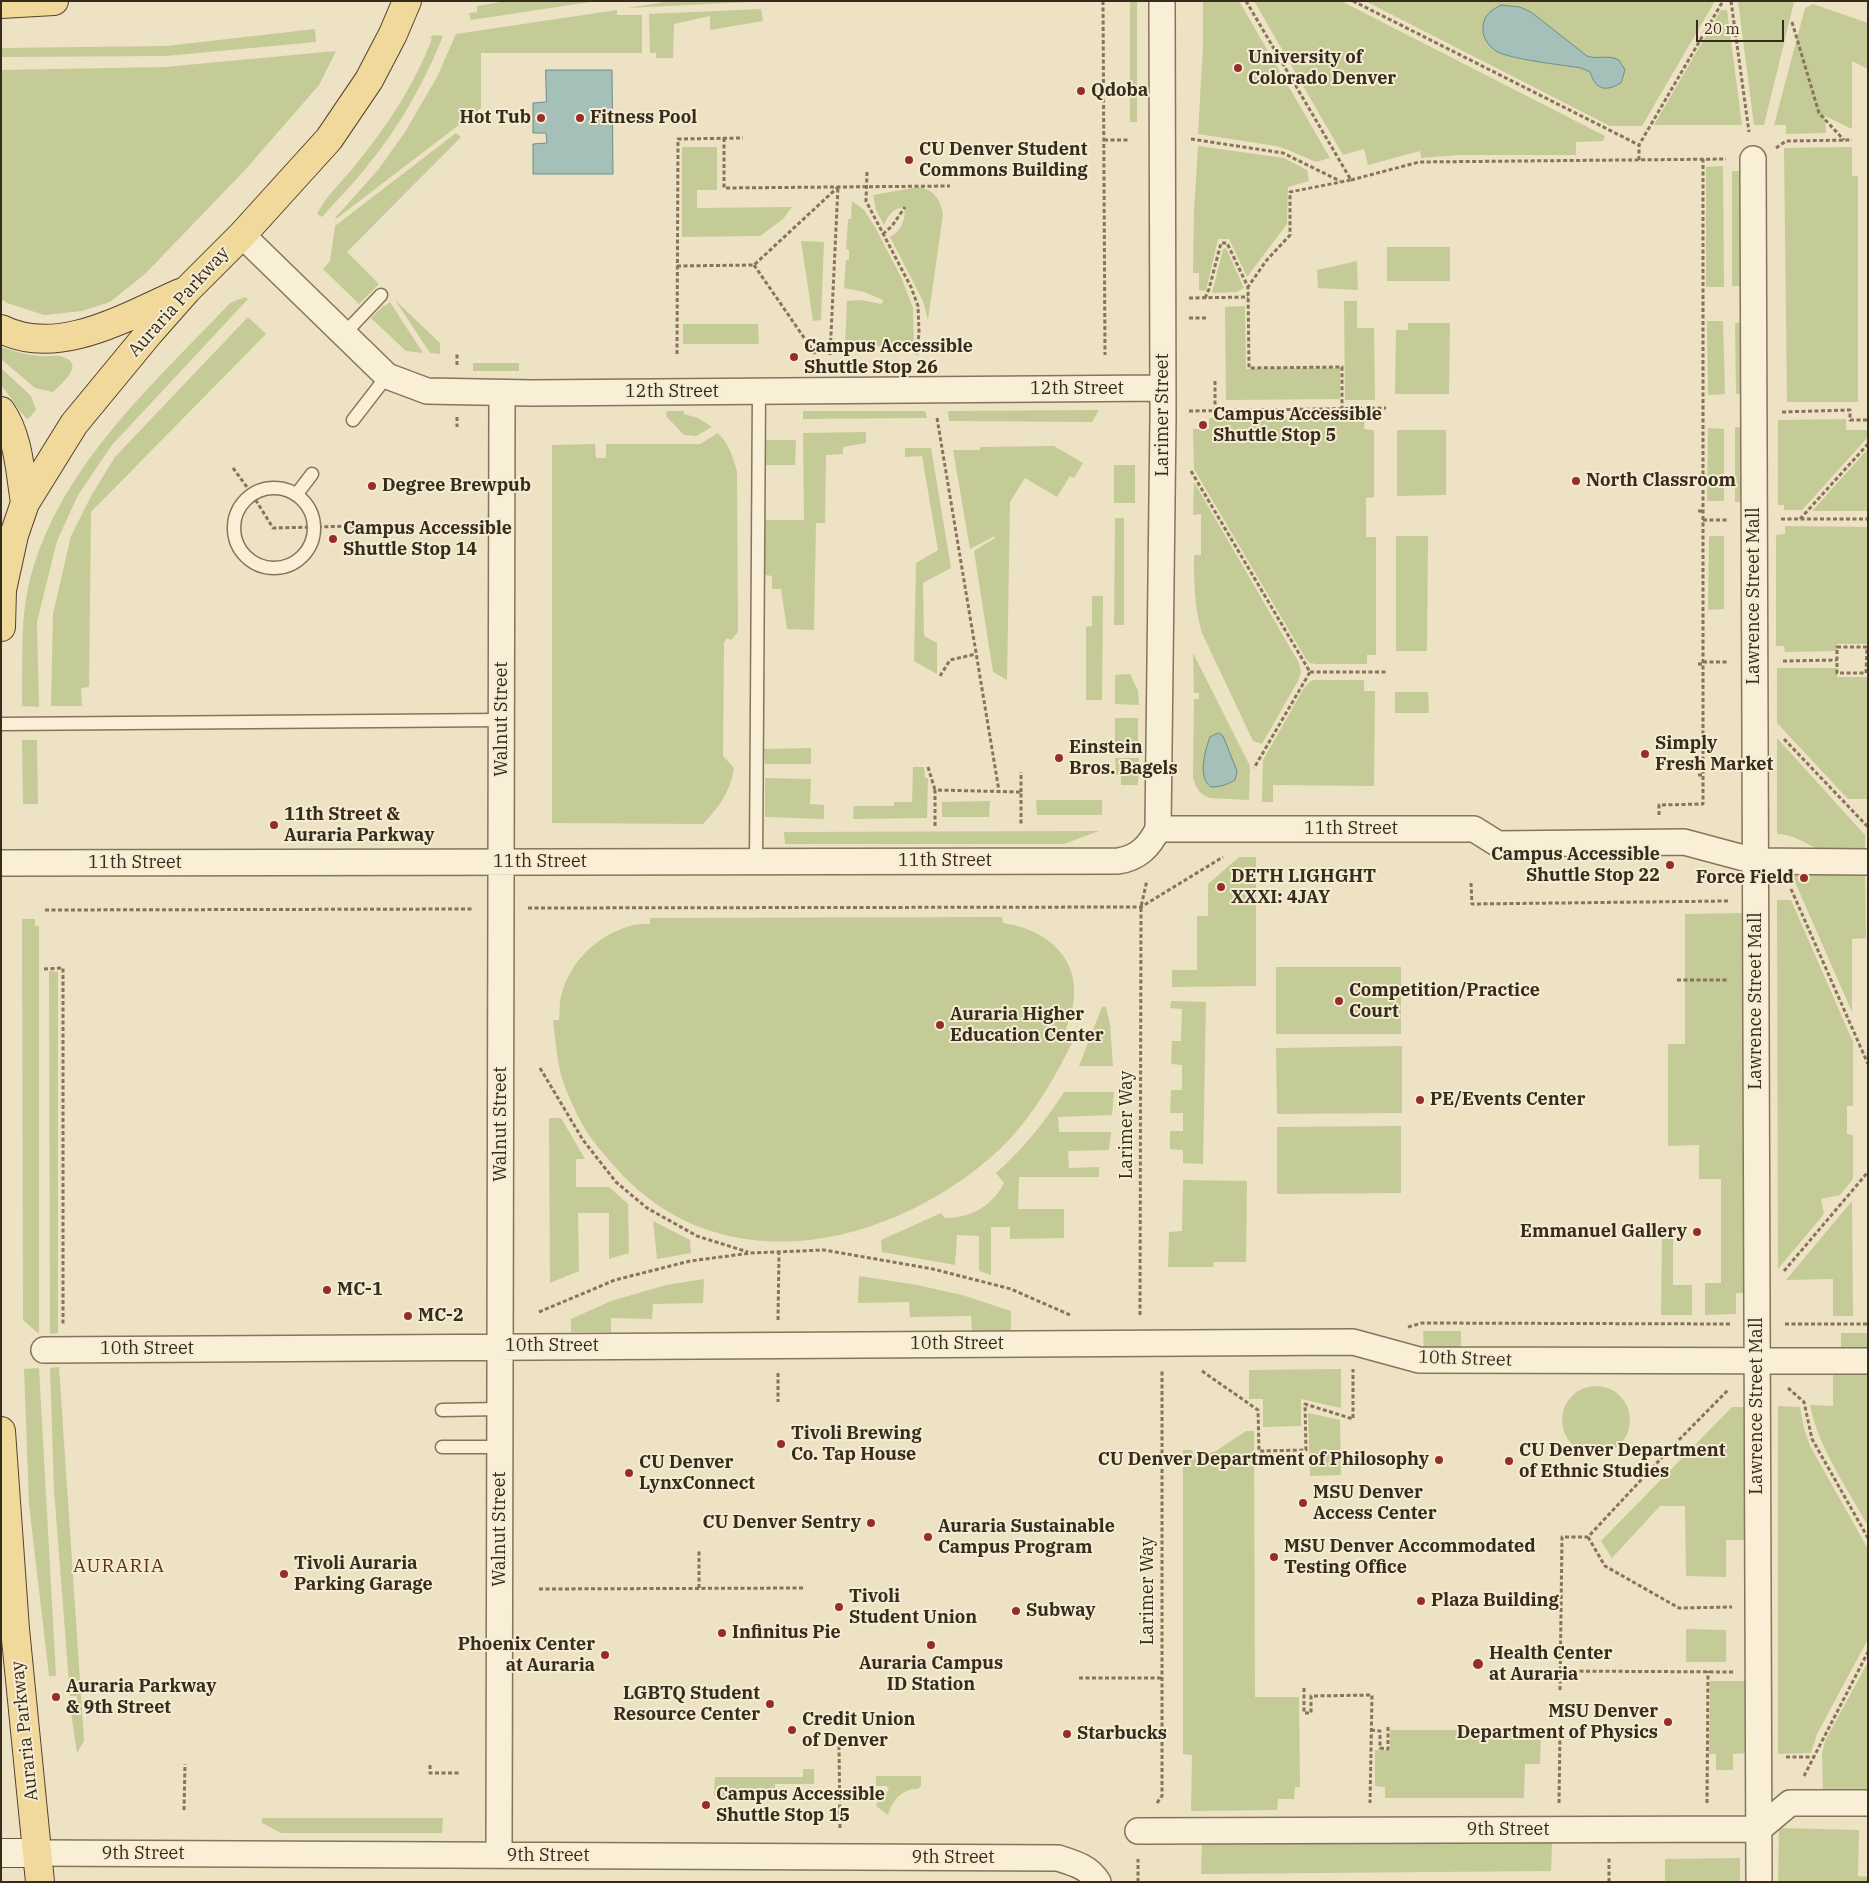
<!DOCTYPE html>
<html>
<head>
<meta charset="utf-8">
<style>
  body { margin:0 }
  #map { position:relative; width:1869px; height:1883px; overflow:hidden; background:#ede2c3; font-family:"IBM Plex Serif",serif }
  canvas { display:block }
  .frame { position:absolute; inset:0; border:2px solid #372b1e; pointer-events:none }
  .scale { position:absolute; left:1696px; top:20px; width:88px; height:22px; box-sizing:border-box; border:2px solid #372b1e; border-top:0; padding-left:6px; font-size:15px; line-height:18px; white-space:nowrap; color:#372b1e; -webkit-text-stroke:4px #f5ecd2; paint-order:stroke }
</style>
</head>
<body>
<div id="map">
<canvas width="1869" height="1883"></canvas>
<div class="frame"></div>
<div class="scale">20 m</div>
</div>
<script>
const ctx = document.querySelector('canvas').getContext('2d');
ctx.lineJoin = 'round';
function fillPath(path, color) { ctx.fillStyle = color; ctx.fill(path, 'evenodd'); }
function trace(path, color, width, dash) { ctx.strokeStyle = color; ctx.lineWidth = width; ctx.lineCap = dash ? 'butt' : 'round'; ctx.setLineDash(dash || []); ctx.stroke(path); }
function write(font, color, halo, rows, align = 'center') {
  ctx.font = font + ' "IBM Plex Serif",serif'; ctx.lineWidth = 4; ctx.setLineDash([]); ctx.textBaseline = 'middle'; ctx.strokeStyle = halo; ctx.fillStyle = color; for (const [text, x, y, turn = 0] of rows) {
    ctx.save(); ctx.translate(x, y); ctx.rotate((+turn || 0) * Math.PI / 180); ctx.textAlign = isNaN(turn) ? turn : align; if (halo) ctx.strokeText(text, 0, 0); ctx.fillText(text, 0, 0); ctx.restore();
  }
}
fillPath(new Path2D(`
  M507,1H597L471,20L469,13L477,12V6Z
  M671,1H771L627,8Z
  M1130,1H1137V122H1130Z
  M1203,1H1239L1330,158L1316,162L1286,149L1276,146L1198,134L1203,45Z
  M1254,1H1341L1605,136L1603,141L1576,142V155H1460L1421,158L1420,151L1368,165L1364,149L1343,155Z
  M1365,1H1715L1642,126H1610Z
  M1738,1L1794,2L1764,125H1754Z
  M1813,4L1868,23V69L1852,61V129L1825,116L1826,133L1786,134V125H1774L1805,8Z
  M761,9L763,21L710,30V16L674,24L673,58H656V53H650L649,14Z
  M617,10V15H642V53H481V108L336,219L335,218L378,170L405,132L437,77L456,34Z
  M1721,10H1727L1742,125H1654Z
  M315,29L316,42L166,56L1,57V48L166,46Z
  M433,35L443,36C424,83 400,126 368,165C354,183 337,200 322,217L317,214C327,194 344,180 357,163C388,125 414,85 432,39L430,38Z
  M336,51L319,85L245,170L145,274L110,302L82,311L44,315L7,303L1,299V70L165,67Z
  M456,133L461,137L347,252L379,284L359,304L323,269L330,261L335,226Z
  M1198,146L1284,158L1307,170L1309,181L1288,187L1287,224L1247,277L1229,239H1218L1206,291L1199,290V273H1193L1194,211Z
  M682,147H717V190H697V208L792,207L783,219L760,236L682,237Z
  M1852,147V176H1858V402H1787L1784,148Z
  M1723,166L1724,287H1706V167Z
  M1732,171H1746V286H1732Z
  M918,187C934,190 940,198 943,214L928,320L923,301L890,237C902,231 905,219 905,207C893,208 888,215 884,225L876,210L873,195Z
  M852,201L864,210L875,227L902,279L913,308L914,346H845L847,301L860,300L881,304L883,302V300L864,292L844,288L846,260L849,259V250L846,249L848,219H851Z
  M801,241L824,242L821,320L813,321Z
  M1387,247H1450V281H1387Z
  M1226,248L1244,288L1237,292L1212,293L1223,249Z
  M1357,261L1358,290L1318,288L1317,270Z
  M245,297L248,299L112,445L78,495L57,541L37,622L39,707L22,706C23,667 20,625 28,588C55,470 150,388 230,303Z
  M395,300L440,343V354L430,353Z
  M1344,301H1357V328H1374L1375,400H1345Z
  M390,302L423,353L406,351L371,318L384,305L385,306Z
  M1245,306L1246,369L1340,368V399L1226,400L1225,307Z
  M248,317L266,334L91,512L89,687L81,688L82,706H51L53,614L71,536L91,496L115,457Z
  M1707,321H1723L1725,394L1708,395Z
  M1746,322L1747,394H1736L1735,323Z
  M1408,323H1450L1449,394H1395L1396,330H1408Z
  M683,324H758L759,344H683Z
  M1,347C14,351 26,355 40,356C48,357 56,354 63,357C86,364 61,384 53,392L35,388L1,359Z
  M473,363H519V371H473Z
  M1,368L31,396L36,410L28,419C19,414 11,395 1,386Z
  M1099,410L1092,422L949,421L948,411Z
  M667,411H684V414L698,418L712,427L696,436L684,435L666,416Z
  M803,411H925L927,418L803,419Z
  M1209,418H1365L1364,429L1374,430V497L1366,498V537H1376V655H1367V664H1316L1310,663L1306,659L1194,469L1193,429H1209Z
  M1846,419V430H1868V437L1802,510H1784V505H1778V420Z
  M1735,427L1748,428L1747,502H1735Z
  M1708,428L1724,429V501H1707Z
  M1397,430H1446V495L1397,496Z
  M866,432V443L843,447V454L826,455L825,523H816L814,630L787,629L781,589H772V576L765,575V520H804L803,433Z
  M718,433C729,444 733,457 737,472L738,632L731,640L727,638L724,643L723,756L734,768C731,791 719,807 703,824L552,823V445L595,444L596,458H606V444H700Z
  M765,440H796L795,465H764Z
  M1054,446L1083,463L1074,478L1070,476L1057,497L1025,478L1010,502L1007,680L993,672L974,551L995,538V536L970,549L953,450H980V447Z
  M905,448H931L951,568L923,583L924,636L937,643V674L914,661L916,563L938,550L922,456L905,457Z
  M1868,449V511H1812Z
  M1114,465H1135V503H1114Z
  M1194,482L1299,663L1301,672L1298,681L1262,744L1253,741L1202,633C1194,607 1194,582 1194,555H1201V514L1193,515Z
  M1115,518H1124V625H1114Z
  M1785,526L1868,527V644H1837V651L1785,652L1784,646H1776V535L1785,534Z
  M1396,536H1428L1427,651H1396Z
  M1709,536H1724V609L1708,610Z
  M1092,596H1103L1102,700H1086V627L1092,626Z
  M1193,653L1250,766L1249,800L1210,798C1200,795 1196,788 1193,778L1194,699H1199V693H1194Z
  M1777,668H1837V677H1868V799H1848L1777,723Z
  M1130,674L1138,691L1139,705L1115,704V675Z
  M1312,680H1364V691H1375L1374,786L1273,785V802H1262L1263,760L1304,688Z
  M1395,692H1428L1429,713H1395Z
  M1115,718H1138V745L1115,744Z
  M1777,738L1865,835V852C1852,852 1837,854 1825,851C1806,846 1799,835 1777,834Z
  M22,740H37L38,804H23Z
  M811,748V764H765L764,749Z
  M1115,758H1139L1138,785H1121V775H1116Z
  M913,767H924L925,778H928L927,818L853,819L854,806H894V802H912Z
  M765,778L811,779L810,804L824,805V819L766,817L765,816Z
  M1036,800H1102V815H1037Z
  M990,801L989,817H942V802Z
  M1099,831L1064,844H785L784,832Z
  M1239,857H1256V986L1172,987V970H1197V916H1208V884Z
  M1865,872L1866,938L1852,939V1012L1791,873Z
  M1777,900H1791L1853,1042V1106H1847V1134L1853,1135V1179L1840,1195L1821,1199L1824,1214L1778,1269Z
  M1745,913V1293H1736V1314L1705,1315V1283H1721V1179H1699V1145L1668,1146V1044H1685V914Z
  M1002,917L1003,923C1041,928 1077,953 1074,996C1073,1011 1068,1024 1063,1037L1072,1043C1053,1081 1031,1119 1000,1149C892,1249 715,1289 610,1161C603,1153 595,1144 589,1135C580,1122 571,1102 565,1087C557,1066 556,1043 553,1020H559C560,1011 559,1001 562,993C570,962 597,936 627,927C634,924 642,924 650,924V918Z
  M22,919H35V926H39V1334L23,1320Z
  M1276,967H1401V1034H1276Z
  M49,971L58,972V1333L50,1334Z
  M1171,1001L1206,1002L1203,1164L1183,1163V1150L1170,1149V1131H1183V1113H1170L1171,1090H1182V1065L1171,1064L1172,1041H1181L1182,1009L1170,1008Z
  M1102,1007H1106L1110,1024L1113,1066H1079Z
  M1402,1046V1113L1277,1114L1276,1048Z
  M1064,1092H1114L1112,1115L1058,1117L1059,1132H1111L1109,1150L1068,1151L1069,1168L1099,1167V1177H1019L1018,1209H1064V1238L1010,1239V1227H991V1275L979,1271V1236L957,1235L955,1265L882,1252L881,1240L941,1213L945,1218C971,1218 992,1206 1004,1183L996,1173C1023,1149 1044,1123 1064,1092Z
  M549,1118H561L585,1159H576V1187H609L628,1204L629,1253L609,1259V1213H578L579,1271L550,1283Z
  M1401,1126V1193L1277,1194V1127Z
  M1183,1180L1247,1181L1246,1262H1214L1213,1267H1168L1169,1232L1182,1231Z
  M1852,1201L1853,1316H1833V1279L1786,1280Z
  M653,1221L690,1240L691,1253L657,1259Z
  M1662,1237H1673V1285H1692V1315H1661Z
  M859,1276L917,1285L962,1295L1011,1311V1331L972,1332L971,1316L910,1317L909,1302L858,1303Z
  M704,1279L703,1303L653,1304L652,1319L611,1318V1332H571V1319L611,1301L666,1285Z
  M1423,1331H1461V1354H1424Z
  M1841,1333H1868V1356H1841Z
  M59,1367L84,1741L77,1753L71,1713L78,1712L77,1696H70L54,1490L50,1368Z
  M39,1368L56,1676H49L29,1504L24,1369Z
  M1341,1369V1408L1301,1399V1426L1263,1427V1399H1249V1370Z
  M1833,1370H1868V1526C1847,1488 1818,1447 1810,1405L1833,1406Z
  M1562 1420a34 34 0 1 1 68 0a34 34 0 1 1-68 0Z
  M1778,1406L1800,1407L1804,1428L1810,1446L1868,1549V1639L1817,1734L1811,1753L1778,1754Z
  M1732,1407H1748L1747,1540H1726V1577L1686,1576L1685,1506H1660L1612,1558L1601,1541Z
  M1308,1413L1340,1420L1341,1475L1310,1476Z
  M1246,1431H1254L1255,1697H1299L1300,1787H1295L1294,1799H1278L1277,1810L1191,1811L1192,1755L1183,1754V1450H1192L1195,1458L1216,1451Z
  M1686,1629L1726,1630V1662H1686Z
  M1868,1662V1791L1823,1792L1822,1754L1825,1741Z
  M1710,1681H1750L1749,1753L1733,1754V1770H1716V1754H1709Z
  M1390,1730H1541L1540,1764H1525L1524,1798H1385V1787L1375,1786V1750H1390Z
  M803,1769H814V1784H775V1789H725V1796H714L715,1777H803Z
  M876,1776H921V1786L918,1789C902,1788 892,1801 888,1815L876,1806L878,1801L875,1796H884L889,1789L887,1786H876Z
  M262,1818H443L442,1833H281L262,1823Z
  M1779,1828L1859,1830L1858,1876L1868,1877V1882H1778Z
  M1552,1843L1551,1871L1201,1874L1202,1844Z
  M1740,1858V1882H1665V1859Z`), '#c4cb97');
const water = new Path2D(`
  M1501,5L1520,7L1531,12L1587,56C1599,60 1608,54 1619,60L1625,70L1621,83C1605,92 1596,90 1590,72L1581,68C1563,65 1508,59 1496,51C1488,46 1482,36 1483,28C1483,16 1491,10 1501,5Z
  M546,70H612L613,174H533V144L547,143L546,133H533V103L546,102Z
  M1219,733L1223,736L1237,771L1235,780C1227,785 1220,787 1211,787C1197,778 1205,750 1210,737Z`);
fillPath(water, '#a5c0b9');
trace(water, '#6c8e87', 1);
const lane = new Path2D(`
  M344,334L381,295
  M353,420L387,376
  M234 528a40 40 0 1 1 80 0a40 40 0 1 1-80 0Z
  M296,495L312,474
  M1,724L502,720
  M756,862L759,391
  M442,1410L500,1409
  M442,1447H500`);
const street = new Path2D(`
  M1753,159L1759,1882
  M242,235L387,376L427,391L532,393L1163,388
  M1158,829H1474L1498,844L1684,842L1755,861L1868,862
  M1,863L1118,861C1138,858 1149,847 1158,829L1163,417L1162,1
  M44,1350L1353,1342L1419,1360L1868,1361
  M1138,1831L1759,1829L1790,1803H1868
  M37,1853L1058,1858C1074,1863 1089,1867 1098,1882
  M499,1855L502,393`);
const secondary = new Path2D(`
  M1,1853H37`);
const primary = new Path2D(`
  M1,4L54,1
  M1,329C59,358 127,316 180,293
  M1,411C19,437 20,472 25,503
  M1,627L2,590L14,535L25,503L74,424L149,333L187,290L242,235L329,139L369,80L393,34L407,1
  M1,1431L15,1629L40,1882`);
trace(lane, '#87745a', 15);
trace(street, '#87745a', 28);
trace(secondary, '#69553d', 30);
trace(primary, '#55422e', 30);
trace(new Path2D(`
  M1103,1L1105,355
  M1246,1L1351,180L1290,192V235L1266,261L1248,287
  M1353,1L1639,145
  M1731,1L1749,132
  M1792,22L1819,113L1844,140
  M724,138V188L950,186
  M1191,139L1283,153L1340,181
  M1104,140H1128
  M1776,148L1786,141L1852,140
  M1639,160V145L1723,1
  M867,172L866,201L911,287L918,306L919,332L917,355
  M1351,180L1419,162L1726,159
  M883,234L892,226L905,207
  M754,265L816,355
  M677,266L754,265L838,187
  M1189,298L1248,297
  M1205,298L1209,289L1221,243H1227L1248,287L1249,368L1342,367V409
  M1189,318H1206
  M677,354L678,139L743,138
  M830,355L838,187
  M457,365V354
  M1189,411L1386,408
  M1215,411V381
  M1782,412L1850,410V420H1868
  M457,417V427
  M937,418L999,791
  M233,468L252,494L273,528L357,526
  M1191,471L1310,672L1254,768
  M1698,511H1703
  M1781,519H1868
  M1800,519L1868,444
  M1703,520H1727
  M1837,647H1867L1866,673H1837Z
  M1783,661L1837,660
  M1703,662H1727
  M1698,664H1703
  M1310,672H1386
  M940,676L950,660L976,654
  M1784,739L1868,827
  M928,767L935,790
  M1698,775H1703
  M1021,792V772
  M1659,815V805L1703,804V159
  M935,826V790L1021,792V825
  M1471,883L1472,904L1728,901
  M1791,889L1868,1064
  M528,908L1141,907L1223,857
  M45,910L474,909
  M44,969L63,968V1324
  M1677,980H1729
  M540,1068L583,1140L616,1182L647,1208L697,1236L748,1252
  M1784,1271L1868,1172
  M539,1312L615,1280L690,1261L751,1253L824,1250L933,1269L1011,1289L1070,1315
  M1140,1315L1141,907L1147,880
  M778,1320L779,1253
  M1785,1324H1868
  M1408,1327L1422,1323L1731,1324
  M1202,1371L1258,1410L1259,1451L1306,1450L1305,1404L1353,1419V1369
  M778,1373V1402
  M1788,1388L1804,1402L1812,1439L1868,1538
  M1588,1537L1605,1566L1679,1608L1732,1607
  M699,1588V1549
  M539,1589L803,1588
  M1560,1671L1733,1672
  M1079,1678H1162
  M1304,1688V1713H1311V1696L1372,1695L1370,1803
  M1560,1690L1562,1537H1588L1667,1452L1729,1389
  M1371,1730L1380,1731V1748L1388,1749V1727
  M839,1746L840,1830
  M1786,1757H1813
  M430,1765V1773H460
  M1804,1776L1868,1652
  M1157,1803L1162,1796V1371
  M1559,1803L1560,1731
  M1707,1803L1708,1671
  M184,1810L185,1764
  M1138,1882V1859
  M1609,1882V1858`), '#87745a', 3, [4, 2.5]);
trace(lane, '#f8efd6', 12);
trace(street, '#f8efd6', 25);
trace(secondary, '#f8efd6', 28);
trace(primary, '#f0d99b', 28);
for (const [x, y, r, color] of [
  [1238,68,5,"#962d2b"],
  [1081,91,5,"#962d2b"],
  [541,118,5,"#962d2b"],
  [580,118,5,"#962d2b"],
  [909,160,5,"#962d2b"],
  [794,357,5,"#962d2b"],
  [1203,425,5,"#962d2b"],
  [1576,481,5,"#962d2b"],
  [372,486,5,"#962d2b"],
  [333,539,5,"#962d2b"],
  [1645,754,5,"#962d2b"],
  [1059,758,5,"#962d2b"],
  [274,825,5,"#962d2b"],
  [1670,865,5,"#962d2b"],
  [1804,878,5,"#962d2b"],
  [1221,887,5,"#962d2b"],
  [1339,1001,5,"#962d2b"],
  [940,1025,5,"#962d2b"],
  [1420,1100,5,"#962d2b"],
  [1697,1232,5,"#962d2b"],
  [327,1290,5,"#962d2b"],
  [408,1316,5,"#962d2b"],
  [781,1444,5,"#962d2b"],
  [1439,1460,5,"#962d2b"],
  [1509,1461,5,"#962d2b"],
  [629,1473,5,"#962d2b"],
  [1303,1503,5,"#962d2b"],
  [871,1523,5,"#962d2b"],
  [928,1537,5,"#962d2b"],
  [1274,1557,5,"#962d2b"],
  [284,1574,5,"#962d2b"],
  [1421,1601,5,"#962d2b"],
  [839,1607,5,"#962d2b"],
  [1016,1611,5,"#962d2b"],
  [722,1633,5,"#962d2b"],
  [931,1645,5,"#962d2b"],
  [605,1655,5,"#962d2b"],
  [1478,1664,6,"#962d2b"],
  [56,1697,5,"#962d2b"],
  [770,1704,5,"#962d2b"],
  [1668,1722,5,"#962d2b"],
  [792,1730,5,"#962d2b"],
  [1067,1734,5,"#962d2b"],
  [706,1805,5,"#962d2b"]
]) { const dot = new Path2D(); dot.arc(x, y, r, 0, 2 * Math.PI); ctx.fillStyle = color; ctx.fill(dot); trace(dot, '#f5ecd2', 2); }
write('bold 18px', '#372b1e', '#f5ecd2', [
  ["University of",1248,58],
  ["Colorado Denver",1248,79],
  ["Qdoba",1091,91],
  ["Hot Tub",531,118,"right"],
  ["Fitness Pool",590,118],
  ["CU Denver Student",919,150],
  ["Commons Building",919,171],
  ["Campus Accessible",804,347],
  ["Shuttle Stop 26",804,368],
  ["Campus Accessible",1213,415],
  ["Shuttle Stop 5",1213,436],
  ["North Classroom",1586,481],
  ["Degree Brewpub",382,486],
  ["Campus Accessible",343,529],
  ["Shuttle Stop 14",343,550],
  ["Simply",1655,744],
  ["Fresh Market",1655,765],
  ["Einstein",1069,748],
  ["Bros. Bagels",1069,769],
  ["11th Street &",284,815],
  ["Auraria Parkway",284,836],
  ["Campus Accessible",1660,855,"right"],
  ["Shuttle Stop 22",1660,876,"right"],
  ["DETH LIGHGHT",1231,877],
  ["XXXI: 4JAY",1231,898],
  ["Force Field",1794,878,"right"],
  ["Competition/Practice",1349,991],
  ["Court",1349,1012],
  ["Auraria Higher",950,1015],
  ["Education Center",950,1036],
  ["PE/Events Center",1430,1100],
  ["Emmanuel Gallery",1687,1232,"right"],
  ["MC-1",337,1290],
  ["MC-2",418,1316],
  ["Tivoli Brewing",791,1434],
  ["Co. Tap House",791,1455],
  ["CU Denver Department",1519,1451],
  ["of Ethnic Studies",1519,1472],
  ["CU Denver Department of Philosophy",1429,1460,"right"],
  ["CU Denver",639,1463],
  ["LynxConnect",639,1484],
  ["MSU Denver",1313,1493],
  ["Access Center",1313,1514],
  ["CU Denver Sentry",861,1523,"right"],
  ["Auraria Sustainable",938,1527],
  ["Campus Program",938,1548],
  ["MSU Denver Accommodated",1284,1547],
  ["Testing Office",1284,1568],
  ["Tivoli Auraria",294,1564],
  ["Parking Garage",294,1585],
  ["Tivoli",849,1597],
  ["Student Union",849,1618],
  ["Plaza Building",1431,1601],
  ["Subway",1026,1611],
  ["Infinitus Pie",732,1633],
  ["Phoenix Center",595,1645,"right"],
  ["at Auraria",595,1666,"right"],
  ["Health Center",1489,1654],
  ["at Auraria",1489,1675],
  ["Auraria Campus",931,1664,"center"],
  ["ID Station",931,1685,"center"],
  ["Auraria Parkway",66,1687],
  ["& 9th Street",66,1708],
  ["LGBTQ Student",760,1694,"right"],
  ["Resource Center",760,1715,"right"],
  ["MSU Denver",1658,1712,"right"],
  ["Department of Physics",1658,1733,"right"],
  ["Credit Union",802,1720],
  ["of Denver",802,1741],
  ["Starbucks",1077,1734],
  ["Campus Accessible",716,1795],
  ["Shuttle Stop 15",716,1816]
], 'left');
write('18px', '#372b1e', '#f5ecd2', [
  ["Auraria Parkway",179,302,-48],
  ["12th Street",1077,389],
  ["12th Street",672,392],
  ["Larimer Street",1163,415,-90],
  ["Lawrence Street Mall",1754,596,-90],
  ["Walnut Street",502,719,-90],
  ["11th Street",1351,829],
  ["11th Street",945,861],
  ["11th Street",540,862],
  ["11th Street",135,863],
  ["Lawrence Street Mall",1756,1001,-90],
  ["Walnut Street",501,1124,-90],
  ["Larimer Way",1127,1125,-90],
  ["10th Street",957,1344],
  ["10th Street",552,1346],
  ["10th Street",147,1349],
  ["10th Street",1465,1359,2],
  ["Lawrence Street Mall",1757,1406,-90],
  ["Walnut Street",500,1529,-90],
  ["Larimer Way",1148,1591,-90],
  ["Auraria Parkway",25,1731,-96],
  ["9th Street",1508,1830],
  ["9th Street",143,1854],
  ["9th Street",548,1856],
  ["9th Street",953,1858]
]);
ctx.letterSpacing = '1px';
write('19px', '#642f1e', '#f5ecd2', [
  ["AURARIA",119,1567]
]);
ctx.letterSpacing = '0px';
</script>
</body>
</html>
